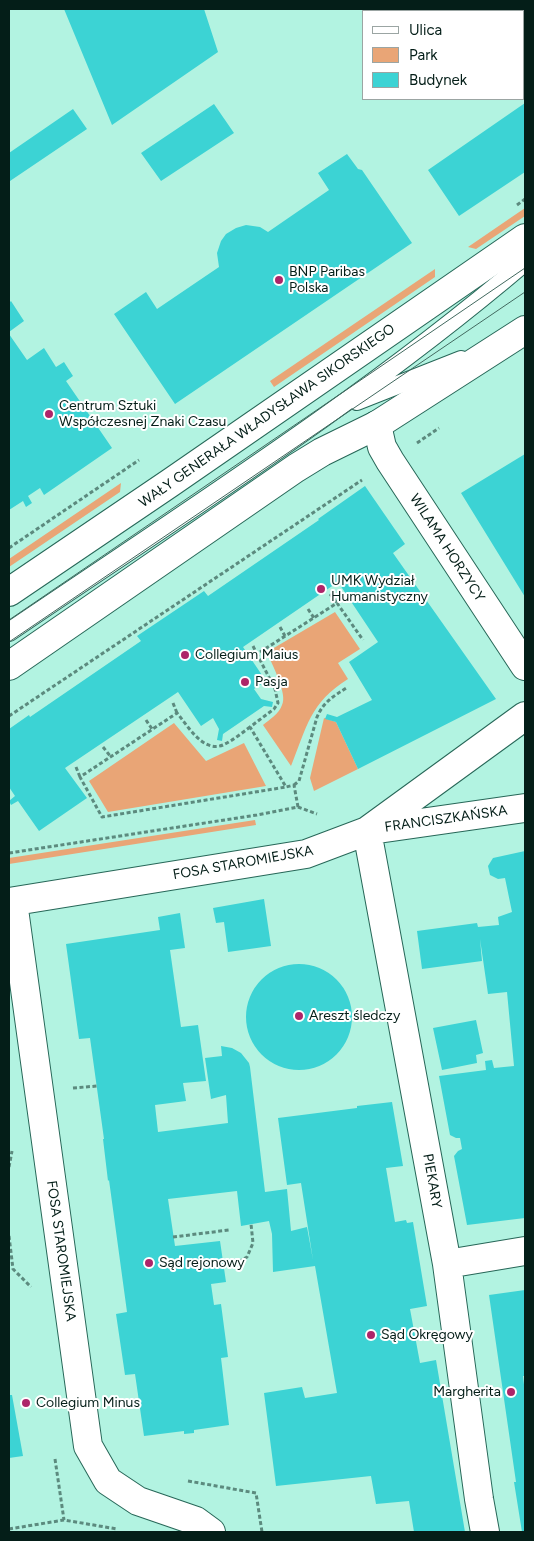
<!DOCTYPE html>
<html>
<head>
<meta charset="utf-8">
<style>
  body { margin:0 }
  #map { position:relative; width:534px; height:1541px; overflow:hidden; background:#b2f3e1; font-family:Figtree,sans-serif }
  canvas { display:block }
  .frame { position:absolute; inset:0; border:10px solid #041e18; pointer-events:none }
  .legend { position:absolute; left:362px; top:10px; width:162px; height:90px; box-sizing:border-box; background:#fff; border:1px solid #9ba5a3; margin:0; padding:6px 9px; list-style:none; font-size:15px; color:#041e18 }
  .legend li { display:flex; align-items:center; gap:10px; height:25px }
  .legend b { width:25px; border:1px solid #9ba5a3 }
</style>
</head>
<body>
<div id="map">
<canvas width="534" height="1541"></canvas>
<div class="frame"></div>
<ul class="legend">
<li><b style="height:6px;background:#fff"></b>Ulica</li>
<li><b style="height:14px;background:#e9a576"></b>Park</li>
<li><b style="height:14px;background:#3cd3d4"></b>Budynek</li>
</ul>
</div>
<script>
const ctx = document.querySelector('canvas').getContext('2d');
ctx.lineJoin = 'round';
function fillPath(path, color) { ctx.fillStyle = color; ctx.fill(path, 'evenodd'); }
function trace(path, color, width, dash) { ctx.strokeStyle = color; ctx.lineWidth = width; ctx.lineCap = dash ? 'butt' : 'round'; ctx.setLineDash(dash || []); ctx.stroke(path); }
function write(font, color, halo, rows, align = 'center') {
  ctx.font = font + ' Figtree,sans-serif'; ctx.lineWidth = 4; ctx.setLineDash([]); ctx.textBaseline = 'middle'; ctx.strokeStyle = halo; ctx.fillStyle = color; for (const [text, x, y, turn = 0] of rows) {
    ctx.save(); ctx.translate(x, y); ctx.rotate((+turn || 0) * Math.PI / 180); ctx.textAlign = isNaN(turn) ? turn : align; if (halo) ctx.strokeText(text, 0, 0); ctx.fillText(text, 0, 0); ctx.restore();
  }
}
fillPath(new Path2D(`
  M525,208V216L476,249L468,247Z
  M435,269V277L274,387L270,381Z
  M121,483L120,492L9,567V559Z
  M335,612L360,649L338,663L348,679C310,703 307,726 291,766L263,725C269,720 279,714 282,705C288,694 272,665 267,652Z
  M324,718L336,722L358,769L314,791L310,778Z
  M174,723L206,761L244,743L266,786L108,812L89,781Z
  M255,820L256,825L9,864V858Z`), '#e9a576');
fillPath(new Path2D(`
  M64,9H204L218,52L112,125Z
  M525,60V84L523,80V62Z
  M525,103V172L459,216L428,170Z
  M214,104L234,133L161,181L141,153Z
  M73,109L87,129L10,181L9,179V153Z
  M347,154L358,169L362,170L412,243L175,404L114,314L146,292L157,309L219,267L217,253L221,241L226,234L236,228L246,225L260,227L268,232L329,190L318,173Z
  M11,301L24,321L9,332V303Z
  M9,334L27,360L44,348L56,367L64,362L73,376L66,381L112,448L44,495L40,488L28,496L32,503L26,507L23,501L9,510Z
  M525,454V597L461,493Z
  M365,486L405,544L393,553L496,699L358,769L336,722L325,719L327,714L337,717L372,700L349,662L378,642L338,582L243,647L266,681L254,689L261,699L273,702L272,707L264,706L223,734L222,741L217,740L219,729L213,718L201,726L178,692L65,768L87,798L39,831L18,801L11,805L9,801L15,796L9,787V729L29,715L30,717L141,641L137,636L204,591L208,596L319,520L318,519Z
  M525,851V1218L467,1225L454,1156L458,1151L462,1149L460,1138H456L450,1135L439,1076L486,1070L485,1061L492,1060L494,1068L514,1066L507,992L488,994L480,939L482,961L422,969L417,931L477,923L478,927L499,925L498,917L512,912L505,878L498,879L490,875L488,866L493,858Z
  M264,899L271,946L228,952L224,922L216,923L213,908Z
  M180,913L185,948L170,950L181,1027L198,1025L206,1081L183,1083L186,1101L155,1105L158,1132L228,1123L226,1095L211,1099L205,1058L222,1056L221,1046L232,1048L241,1053L249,1063L250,1067L265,1192L287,1189L291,1231L307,1227L313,1260L301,1183L287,1185L278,1118L357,1108V1106L392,1102L403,1166L386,1168L395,1222L406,1220L407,1223L413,1222L427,1306L410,1309L420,1363L436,1360L465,1532H414L409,1501L376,1504L371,1476L276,1486L264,1393L302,1387L305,1398L337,1393L315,1266L273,1272L272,1234L269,1221L241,1226L237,1191L168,1199L175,1246L220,1241L226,1282L211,1284L214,1305L221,1304L228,1357L221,1358L229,1425L194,1430V1433L184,1434V1431L144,1436L135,1374L125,1375L116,1314L127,1312L109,1180L108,1181L103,1139H104L90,1038L79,1039L66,944L160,930L158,917Z
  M246 1017a53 53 0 1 1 106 0a53 53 0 1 1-106 0Z
  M476,1020L483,1053L476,1055L477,1063L442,1070L433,1028Z
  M525,1290V1376H523L525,1393V1532H522L514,1482H516L489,1295Z
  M9,1395H12L23,1456L9,1458Z`), '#3cd3d4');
const service = new Path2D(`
  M357,401L461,360
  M9,632C184,513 364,399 525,262`);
const minor = new Path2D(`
  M377,425L382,447L390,461L525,666
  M371,830L525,808
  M367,831L447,1264L479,1499L485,1532
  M9,902L306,854L367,831L525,716
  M13,902L88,1446L108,1481L138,1501L196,1521L211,1532
  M447,1264L525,1251`);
const tertiary = new Path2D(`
  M9,592L170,483L525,238
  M9,666L296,468L322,452L377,425L525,330`);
trace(service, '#276758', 20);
trace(minor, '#276758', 30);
trace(tertiary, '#276758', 30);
trace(new Path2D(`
  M517,205L525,199
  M417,443L439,428
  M9,548L139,460
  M330,594L337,603
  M308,609L314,618
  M280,627L285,636
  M253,646L257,654
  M173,703L177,713
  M9,716L362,480
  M146,720L152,729
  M250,727C242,733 232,741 223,745C203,753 188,726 177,713L80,777L102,817L286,787
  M103,747L111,757
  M76,767L80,777
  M294,785L299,781L317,717C324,701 334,696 348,687
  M298,807L294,785L286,787L250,727L274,709L278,703L275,689L257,654L337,603L363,640
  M9,853L257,815L298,807L317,814
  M73,1088L97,1086
  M9,1167L12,1151
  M9,1236L13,1269L31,1287
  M173,1237L229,1230
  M233,1265L247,1257L253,1243L251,1224
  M55,1459L64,1520
  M188,1481L256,1493L262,1532
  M9,1529L64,1520L117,1529`), '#5c8a7e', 3, [4, 2.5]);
trace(service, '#fff', 18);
trace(minor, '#fff', 28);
trace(tertiary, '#fff', 28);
trace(new Path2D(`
  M9,620L525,268
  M9,642L525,292`), '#42695f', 1);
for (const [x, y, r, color] of [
  [279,280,5,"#ad2569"],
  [49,414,5,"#ad2569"],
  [321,589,5,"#ad2569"],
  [185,655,5,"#ad2569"],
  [245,682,5,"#ad2569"],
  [299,1016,5,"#ad2569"],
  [149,1263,5,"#ad2569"],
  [371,1335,5,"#ad2569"],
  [511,1392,5,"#ad2569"],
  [26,1403,5,"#ad2569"]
]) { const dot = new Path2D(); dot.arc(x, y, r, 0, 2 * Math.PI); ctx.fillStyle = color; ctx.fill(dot); trace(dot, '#fff', 2); }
write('14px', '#041e18', '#fff', [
  ["BNP Paribas",289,272],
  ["Polska",289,288],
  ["Centrum Sztuki",59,406],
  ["Współczesnej Znaki Czasu",59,422],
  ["UMK Wydział",331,581],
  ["Humanistyczny",331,597],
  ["Collegium Maius",195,655],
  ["Pasja",255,682],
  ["Areszt śledczy",309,1016],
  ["Sąd rejonowy",159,1263],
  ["Sąd Okręgowy",381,1335],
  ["Margherita",501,1392,"right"],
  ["Collegium Minus",36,1403]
], 'left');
write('14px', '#041e18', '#fff', [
  ["WAŁY GENERAŁA WŁADYSŁAWA SIKORSKIEGO",267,416,-35],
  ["WILAMA HORZYCY",447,548,57],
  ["FRANCISZKAŃSKA",446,819,-8],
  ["FOSA STAROMIEJSKA",243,863,-10],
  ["PIEKARY",432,1181,80],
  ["FOSA STAROMIEJSKA",61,1251,82]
]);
</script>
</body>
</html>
